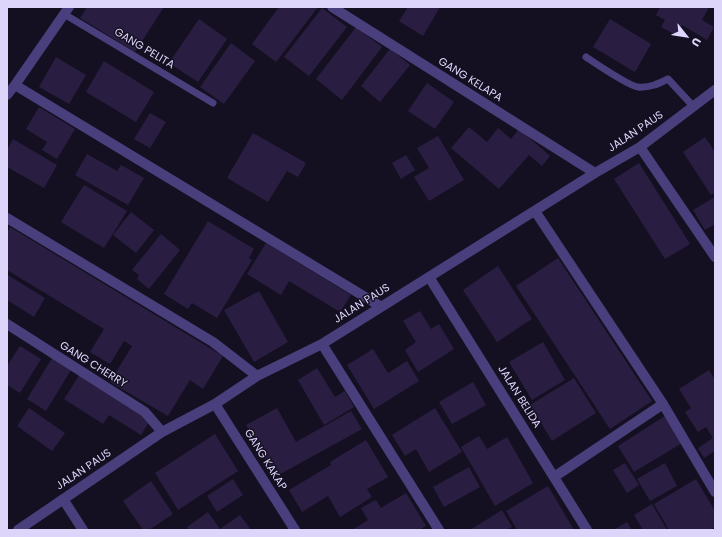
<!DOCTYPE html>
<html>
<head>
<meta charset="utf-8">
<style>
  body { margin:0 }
  #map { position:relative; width:722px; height:537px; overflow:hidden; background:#151021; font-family:Poppins,sans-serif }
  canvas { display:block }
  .frame { position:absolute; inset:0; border:8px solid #ded5fb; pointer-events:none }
  .north { position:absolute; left:666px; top:16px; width:40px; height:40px; -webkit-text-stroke:3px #151021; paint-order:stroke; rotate:120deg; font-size:11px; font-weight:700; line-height:16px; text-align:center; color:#ded5fb }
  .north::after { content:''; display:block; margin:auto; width:14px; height:18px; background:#ded5fb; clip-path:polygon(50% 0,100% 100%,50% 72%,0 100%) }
</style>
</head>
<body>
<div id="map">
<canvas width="722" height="537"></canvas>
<div class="frame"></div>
<div class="north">U</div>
</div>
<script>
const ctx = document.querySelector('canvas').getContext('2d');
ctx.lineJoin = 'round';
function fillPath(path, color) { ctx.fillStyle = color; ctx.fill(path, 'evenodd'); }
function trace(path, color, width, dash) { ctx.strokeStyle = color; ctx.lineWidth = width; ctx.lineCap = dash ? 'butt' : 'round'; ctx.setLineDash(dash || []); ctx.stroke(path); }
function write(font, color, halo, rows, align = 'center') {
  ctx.font = font + ' Poppins,sans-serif'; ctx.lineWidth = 3; ctx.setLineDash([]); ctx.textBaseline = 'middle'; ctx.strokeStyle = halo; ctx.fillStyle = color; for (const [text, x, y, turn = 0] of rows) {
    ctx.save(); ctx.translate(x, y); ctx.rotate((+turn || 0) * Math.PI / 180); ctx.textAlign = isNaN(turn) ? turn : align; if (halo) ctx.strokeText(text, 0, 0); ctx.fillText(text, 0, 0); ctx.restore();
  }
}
fillPath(new Path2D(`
  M87,7H164L135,52L80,18Z
  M279,7H318L276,62L252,44Z
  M408,7H440L423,36L399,21Z
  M660,7H709L702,20L714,27L707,40L682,25L676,35L661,27L665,20L656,15Z
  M322,8L347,27L309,76L284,57Z
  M199,19L227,39L198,82L169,63Z
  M610,19L651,44L635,72L593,47Z
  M356,27L382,47L342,100L316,79Z
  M231,43L255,61L224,104L200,87Z
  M390,49L410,65L380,102L361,86Z
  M56,57L86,75L69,104L39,87Z
  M104,61L154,92L136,122L86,92Z
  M427,83L454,102L435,129L408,111Z
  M39,107L75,129L57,159L42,150L47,142L26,129Z
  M150,113L166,122L150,148L134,139Z
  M469,127L487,142L498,128L511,139L519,129L550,156L542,166L529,155L499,189L451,148Z
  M253,133L306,163L298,177L287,171L268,202L227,178Z
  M438,136L464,180L429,201L414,177L429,168L417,148Z
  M705,137L715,152V192L711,195L683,152Z
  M13,139L57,165L44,188L7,167V150Z
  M87,154L117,171L121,165L144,178L128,205L75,175Z
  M406,155L415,170L401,179L392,163Z
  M639,163L690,244L665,259L614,179Z
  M84,185L127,211L104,248L61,222Z
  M715,197V224L705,230L693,210Z
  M131,212L154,230L136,253L113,235Z
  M208,221L254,249L249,258L252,260L217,318L192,303L188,309L164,294Z
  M10,227L223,356L203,389L190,380L168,416L110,382L132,346L124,341L110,364L90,352L104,329L7,270V233Z
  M161,234L180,250L149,289L137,279L139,275L132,270Z
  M266,243L351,295L340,312L289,281L281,295L247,274Z
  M558,258L652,401L610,429L516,286Z
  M498,266L532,319L497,342L463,290Z
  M8,275L45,298L34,317L7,300Z
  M259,291L288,342L254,362L224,310Z
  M420,311L431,329L439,324L454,349L418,372L405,350L416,342L403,321Z
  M543,342L565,380L532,400L509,362Z
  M20,346L41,359L20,393L7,385V366Z
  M373,349L388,373L407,361L419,381L374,409L347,365Z
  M52,358L71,370L46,411L27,399Z
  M317,368L335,397L345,391L354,407L324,425L298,380Z
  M709,370L715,380V451L704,458L698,448L713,438L706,427L698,432L685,412L691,408L679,389Z
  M80,374L150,420L141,435L109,415L103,424L64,399Z
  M574,378L596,413L552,441L530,405Z
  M473,382L486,405L452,424L439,402Z
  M29,408L65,433L52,451L17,426Z
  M277,408L296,442L351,411L362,429L275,477L246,425Z
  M435,408L462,452L429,472L416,449L405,456L392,435Z
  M665,416L682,443L634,472L618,446Z
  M215,434L238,471L178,510L155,473Z
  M479,436L487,449L507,437L533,483L495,506L461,447Z
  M366,440L388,477L367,489L372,497L340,517L328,496L302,512L289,490L331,465L330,462Z
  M625,463L639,485L627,493L613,470Z
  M665,463L677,486L650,501L637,479Z
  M469,467L480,487L444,507L433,487Z
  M233,479L243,495L217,512L207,496Z
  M696,479L715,511V527L711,529V530H669L654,504Z
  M151,481L173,514L149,530H143L123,501Z
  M548,486L574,530H517L506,511Z
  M406,493L426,526L419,530H352L368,520L361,508L376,500L381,508Z
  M652,504L667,530H643L634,515Z
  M502,510L512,527L506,530H470Z
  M208,512L220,529L240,515L251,530H189L187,527Z
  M627,522L632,530H615V529Z`), '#291e41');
trace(new Path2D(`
  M64,14L213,103
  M586,57C595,63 629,86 638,87C649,88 658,84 668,79L693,106`), '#493f7c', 7);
trace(new Path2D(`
  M332,7L595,173
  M15,85L380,306
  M7,95L15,85L69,7
  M640,147L715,257
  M535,211L663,404L715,492
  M7,218L213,342L257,376
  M429,277L587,530
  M7,324L145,412L162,432
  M322,344L439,530
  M215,404L295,530
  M554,477L663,404
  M63,499L83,530
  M18,530L162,432L215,404L257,376L322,344L595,173L640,147L715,90`), '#493f7c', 10);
write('11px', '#ded5fb', '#151021', [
  ["GANG PELITA",144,49,31],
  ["GANG KELAPA",470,80,32],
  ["JALAN PAUS",636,132,-34],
  ["JALAN PAUS",362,304,-32],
  ["GANG CHERRY",93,365,32],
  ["JALAN BELIDA",519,397,58],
  ["GANG KAKAP",265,460,58],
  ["JALAN PAUS",84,470,-34]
]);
</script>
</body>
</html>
